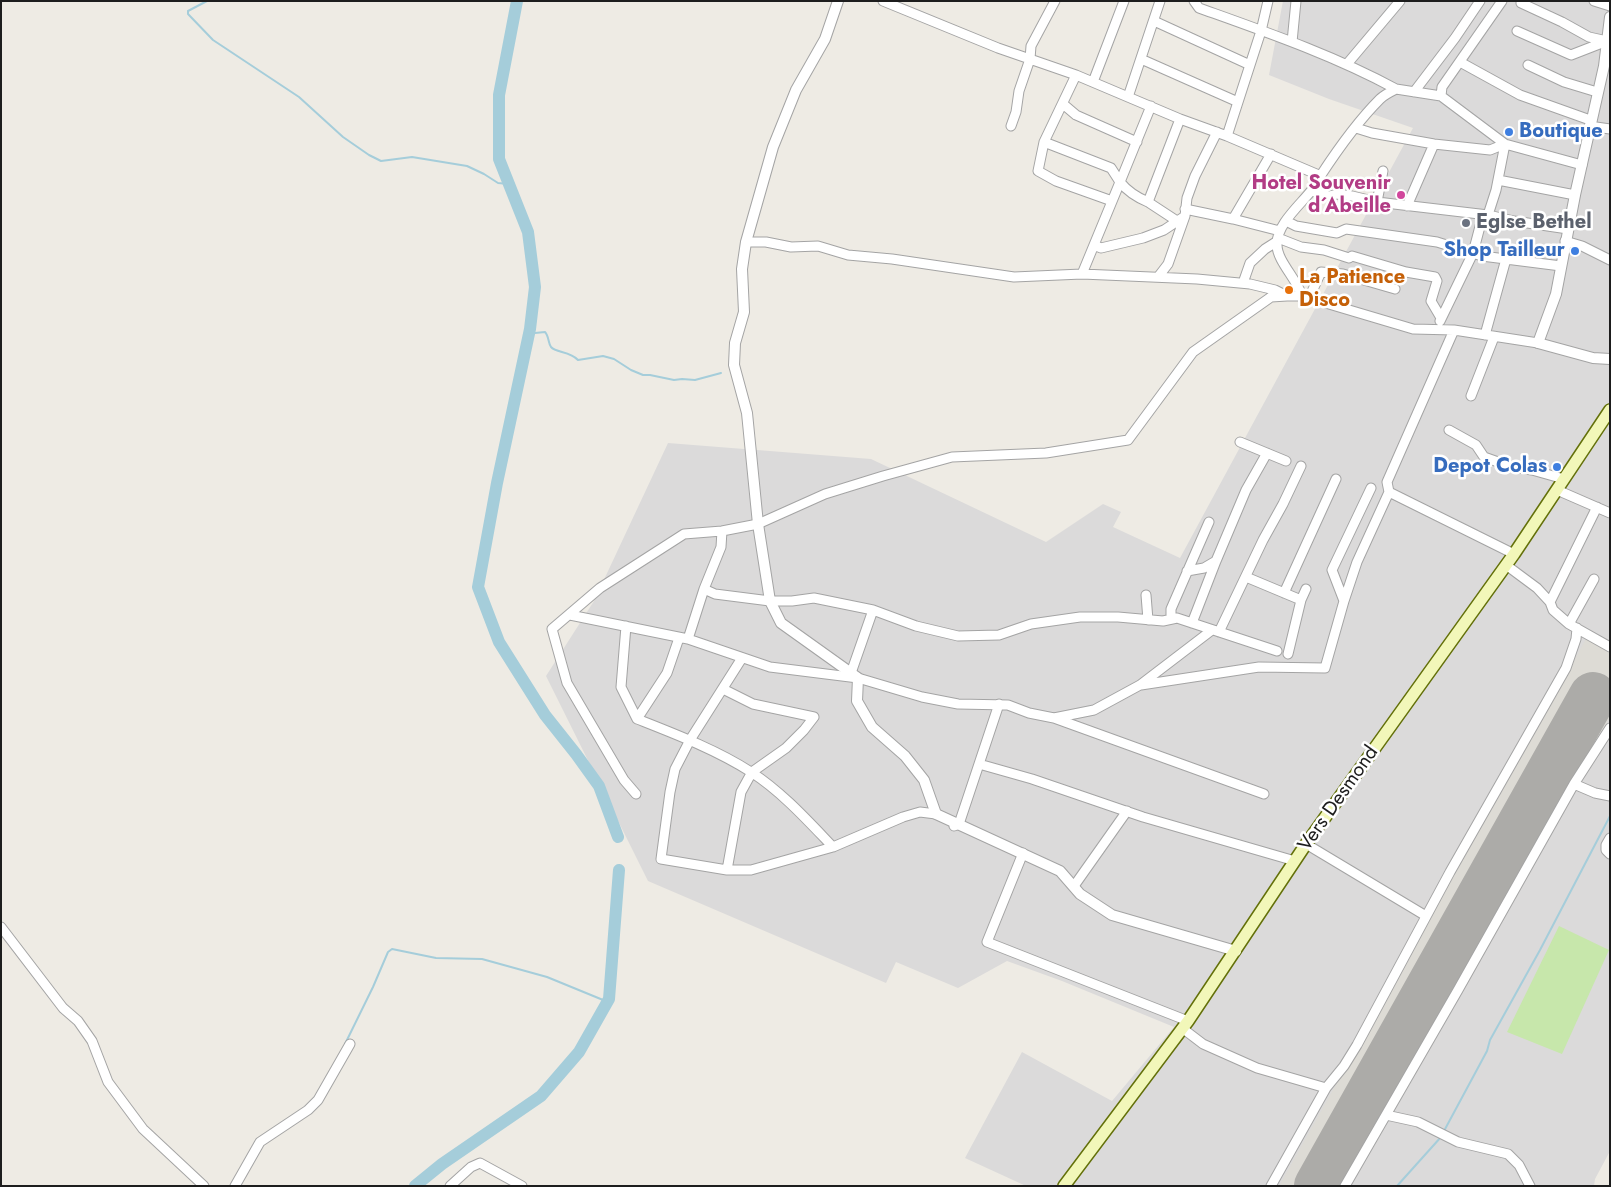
<!DOCTYPE html>
<html>
<head>
<meta charset="utf-8">
<style>
  body { margin:0 }
  #map { position:relative; width:1611px; height:1187px; overflow:hidden; background:#eeebe4; font-family:Jost,sans-serif }
  canvas { display:block }
  .frame { position:absolute; inset:0; border:2px solid #1d1d1d; pointer-events:none }
</style>
</head>
<body>
<div id="map">
<canvas width="1611" height="1187"></canvas>
<div class="frame"></div>
</div>
<script>
const ctx = document.querySelector('canvas').getContext('2d');
ctx.lineJoin = 'round';
function fillPath(path, color) { ctx.fillStyle = color; ctx.fill(path, 'evenodd'); }
function trace(path, color, width, dash) { ctx.strokeStyle = color; ctx.lineWidth = width; ctx.lineCap = dash ? 'butt' : 'round'; ctx.setLineDash(dash || []); ctx.stroke(path); }
function write(font, color, halo, rows, align = 'center') {
  ctx.font = font + ' Jost,sans-serif'; ctx.lineWidth = 5; ctx.setLineDash([]); ctx.textBaseline = 'middle'; ctx.strokeStyle = halo; ctx.fillStyle = color; for (const [text, x, y, turn = 0] of rows) {
    ctx.save(); ctx.translate(x, y); ctx.rotate((+turn || 0) * Math.PI / 180); ctx.textAlign = isNaN(turn) ? turn : align; if (halo) ctx.strokeText(text, 0, 0); ctx.fillText(text, 0, 0); ctx.restore();
  }
}
fillPath(new Path2D(`
  M1283,1H1610V1151L1595,1179L1594,1186H1026L965,1158L1022,1052L1112,1101L1174,1027L1062,981L1007,961L958,988L896,962L886,983L648,881L546,676L594,601L668,443L871,459L1046,542L1103,504L1121,512L1113,527L1180,558L1413,128L1329,99L1269,75Z`), '#dbdada');
fillPath(new Path2D(`
  M1586,639L1610,652V717L1345,1186H1279Z`), '#dddbd5');
fillPath(new Path2D(`
  M1559,926L1609,950L1562,1054L1507,1032Z`), '#c7e7ab');
trace(new Path2D(`
  M207,1L188,11V14L213,40L299,97L343,137L369,155L381,161L412,157L467,166L484,174L498,183L509,184
  M530,329L535,333L545,332C549,336 548,343 551,347C556,353 570,351 578,360L603,356L614,359L631,370L643,375H650L674,380L682,379L695,380L721,373
  M345,1044L373,987L388,952L392,949L436,958L482,959L547,977L608,1002
  M1444,1131L1487,1051L1490,1040L1540,950L1610,816
  M1397,1186L1441,1137`), '#a5cdda', 2);
trace(new Path2D(`
  M517,1L499,95V159L528,232L535,287L530,329L497,483L478,587L499,642L545,715L576,754L599,786L618,837
  M415,1186L442,1164L541,1096L579,1052L609,999L619,870`), '#a5cdda', 12);
trace(new Path2D(`
  M1318,1186L1593,696`), '#acaba8', 48);
const minor = new Path2D(`
  M883,1L998,48L1076,75L1180,119L1227,136L1321,176
  M1194,1L1199,8C1266,32 1333,55 1396,89
  M1522,1L1521,3L1562,22L1589,37L1607,41
  M1594,1L1610,6
  M1154,21L1250,65
  M1517,31L1571,55L1607,41
  M1292,42L1296,1
  M1141,59L1238,102
  M1460,62L1520,95L1590,120
  M1347,64L1400,1
  M1528,65L1564,82L1597,92
  M1076,75L1044,142L1038,171L1056,181L1112,201
  M1093,82L1124,1
  M1414,92L1455,38L1480,1
  M1441,96L1442,87L1502,1
  M1128,97L1160,1
  M1063,104L1076,115L1137,142
  M1151,106L1120,182C1128,192 1136,197 1148,202L1180,119
  M1011,126L1016,112L1019,91L1030,59L1031,46L1055,1
  M1589,126L1610,129
  M1356,128L1372,133L1434,144L1490,150L1505,144
  M1227,136L1261,31L1268,1
  M1044,142L1111,168L1120,182L1082,274
  M1498,180L1575,195
  M1312,191L1329,196L1337,194L1352,196L1377,202L1488,215L1514,221L1568,229
  M1148,202L1177,221
  M1377,202L1383,171
  M1407,206L1434,144
  M1185,209L1233,219L1280,231
  M1488,215L1496,190L1505,144
  M1233,219L1271,154
  M1286,221L1296,226L1337,233L1346,229L1437,242L1482,256L1561,266
  M1278,238L1301,247L1324,250L1349,258L1352,256L1406,272L1435,277L1437,281L1431,301L1441,318
  M1565,241L1582,246L1610,260
  M746,242H766L791,247L818,246L848,255L892,259L1014,277L1082,274L1197,279L1250,284L1275,290L1287,296H1302L1413,329L1454,330L1538,343
  M1094,245L1101,248L1143,238L1164,230L1185,216
  M1158,277L1168,264L1185,216L1187,198L1195,176L1217,132
  M1243,283L1250,263L1265,249L1276,242
  M1302,296C1297,279 1277,261 1277,245C1276,225 1300,205 1311,191C1315,187 1318,180 1321,175C1338,149 1358,121 1380,99C1384,95 1390,92 1396,89L1441,96L1505,144L1582,165
  M1309,298L1321,272L1343,274L1395,289
  M1440,321L1473,253L1483,215
  M1454,330L1387,482L1389,492L1514,554
  M1485,335L1506,259
  M1471,396L1494,337
  M1449,430L1476,445L1484,457L1512,467L1532,470L1564,479
  M1240,442L1286,461
  M1557,490L1610,513
  M1506,565L1537,588L1550,602L1553,610L1569,624L1610,647
  M1187,571L1204,568L1216,561L1246,490L1267,453
  M1246,577L1301,600
  M704,589L715,594L770,601H792L814,598L873,610L916,626L958,636L999,635L1031,624L1080,617H1118L1163,621L1177,618L1277,651
  M1284,593L1336,479
  M1146,595L1148,620
  M1344,601L1357,562L1389,492
  M1550,602L1597,507
  M570,615L688,639L770,667L858,678L922,697L958,704L1008,705L1029,713L1054,718L1094,710L1140,685L1212,630
  M1171,619V609L1209,522
  M1192,623L1216,561
  M1569,624L1594,579
  M626,626L621,687L637,719C675,734 717,750 751,772C782,792 808,821 833,847
  M1219,632L1263,540L1283,504L1301,466
  M688,639L704,589L721,547L722,531
  M1288,654L1301,600L1306,589
  M742,658L690,740L675,769L670,792L661,859L727,870H751L833,847L903,817L920,812L936,814
  M851,673L873,610
  M1141,685L1259,667L1325,668L1344,601L1332,570L1371,488
  M723,689L753,704L814,717L804,730L786,748L752,772L741,792L727,870
  M1054,718L1264,794
  M637,719L667,673L679,638
  M979,764L1032,779L1143,817L1295,861
  M1574,784L1595,793L1610,796
  M636,794L624,780L567,683L552,629L600,588L684,534L722,531L758,524L825,494L883,476L952,457L1046,453L1128,440L1193,352L1271,297L1287,296
  M954,826L959,824L999,704
  M1610,838L1606,845V850L1610,854
  M1306,844L1426,916
  M1023,853L987,942L1188,1021
  M1074,886L1127,811
  M1,927L63,1008L78,1021L92,1041L108,1082L143,1129L204,1186
  M1182,1028L1203,1044L1257,1068L1326,1088
  M1386,1115L1418,1122L1458,1142L1508,1154L1519,1165L1530,1186
  M235,1186L260,1142L308,1110L318,1100L350,1044
  M450,1186L471,1167L480,1163L522,1186
  M1271,1186L1326,1088L1344,1066L1357,1045L1450,872L1566,668L1576,639L1577,628
  M1345,1186L1458,990L1574,784L1610,728`);
const tertiary = new Path2D(`
  M838,1L825,39L796,90L773,147L746,242L742,269L744,312L735,343L734,365L747,413L758,524L770,601L781,623L858,678L857,701L872,727L905,756L924,780L936,814L1060,871L1080,894L1112,915L1236,951
  M1610,17L1604,66L1575,195L1556,294L1538,343L1593,358L1610,359`);
const secondary = new Path2D(`
  M1064,1186L1188,1021L1306,844L1514,554L1610,410`);
trace(minor, '#a4a4a4', 11);
trace(tertiary, '#a4a4a4', 12);
trace(secondary, '#637009', 14);
trace(minor, '#fff', 9);
trace(tertiary, '#fff', 10);
trace(secondary, '#f2f7b9', 11);
for (const [x, y, r, color] of [
  [1509,132,5,"#3f7fe0"],
  [1401,195,5,"#d1479c"],
  [1466,223,5,"#6b7280"],
  [1575,251,5,"#3f7fe0"],
  [1289,290,5,"#e8710a"],
  [1557,467,5,"#3f7fe0"]
]) { const dot = new Path2D(); dot.arc(x, y, r, 0, 2 * Math.PI); ctx.fillStyle = color; ctx.fill(dot); trace(dot, '#fff', 2); }
write('bold 20px', '#366cbe', '#fff', [
  ["Boutique",1519,132,"left"],
  ["Shop Tailleur",1565,251],
  ["Depot Colas",1547,467]
], 'right');
write('bold 20px', '#b23c85', '#fff', [
  ["Hotel Souvenir",1391,184],
  ["d´Abeille",1391,207]
], 'right');
write('bold 20px', '#5b616d', '#fff', [
  ["Eglse Bethel",1476,223]
], 'left');
write('bold 20px', '#c56008', '#fff', [
  ["La Patience",1299,278],
  ["Disco",1299,301]
], 'left');
write('20px', '#1d1d1d', '#fff', [
  ["Vers Desmond",1339,799,-55]
]);
</script>
</body>
</html>
